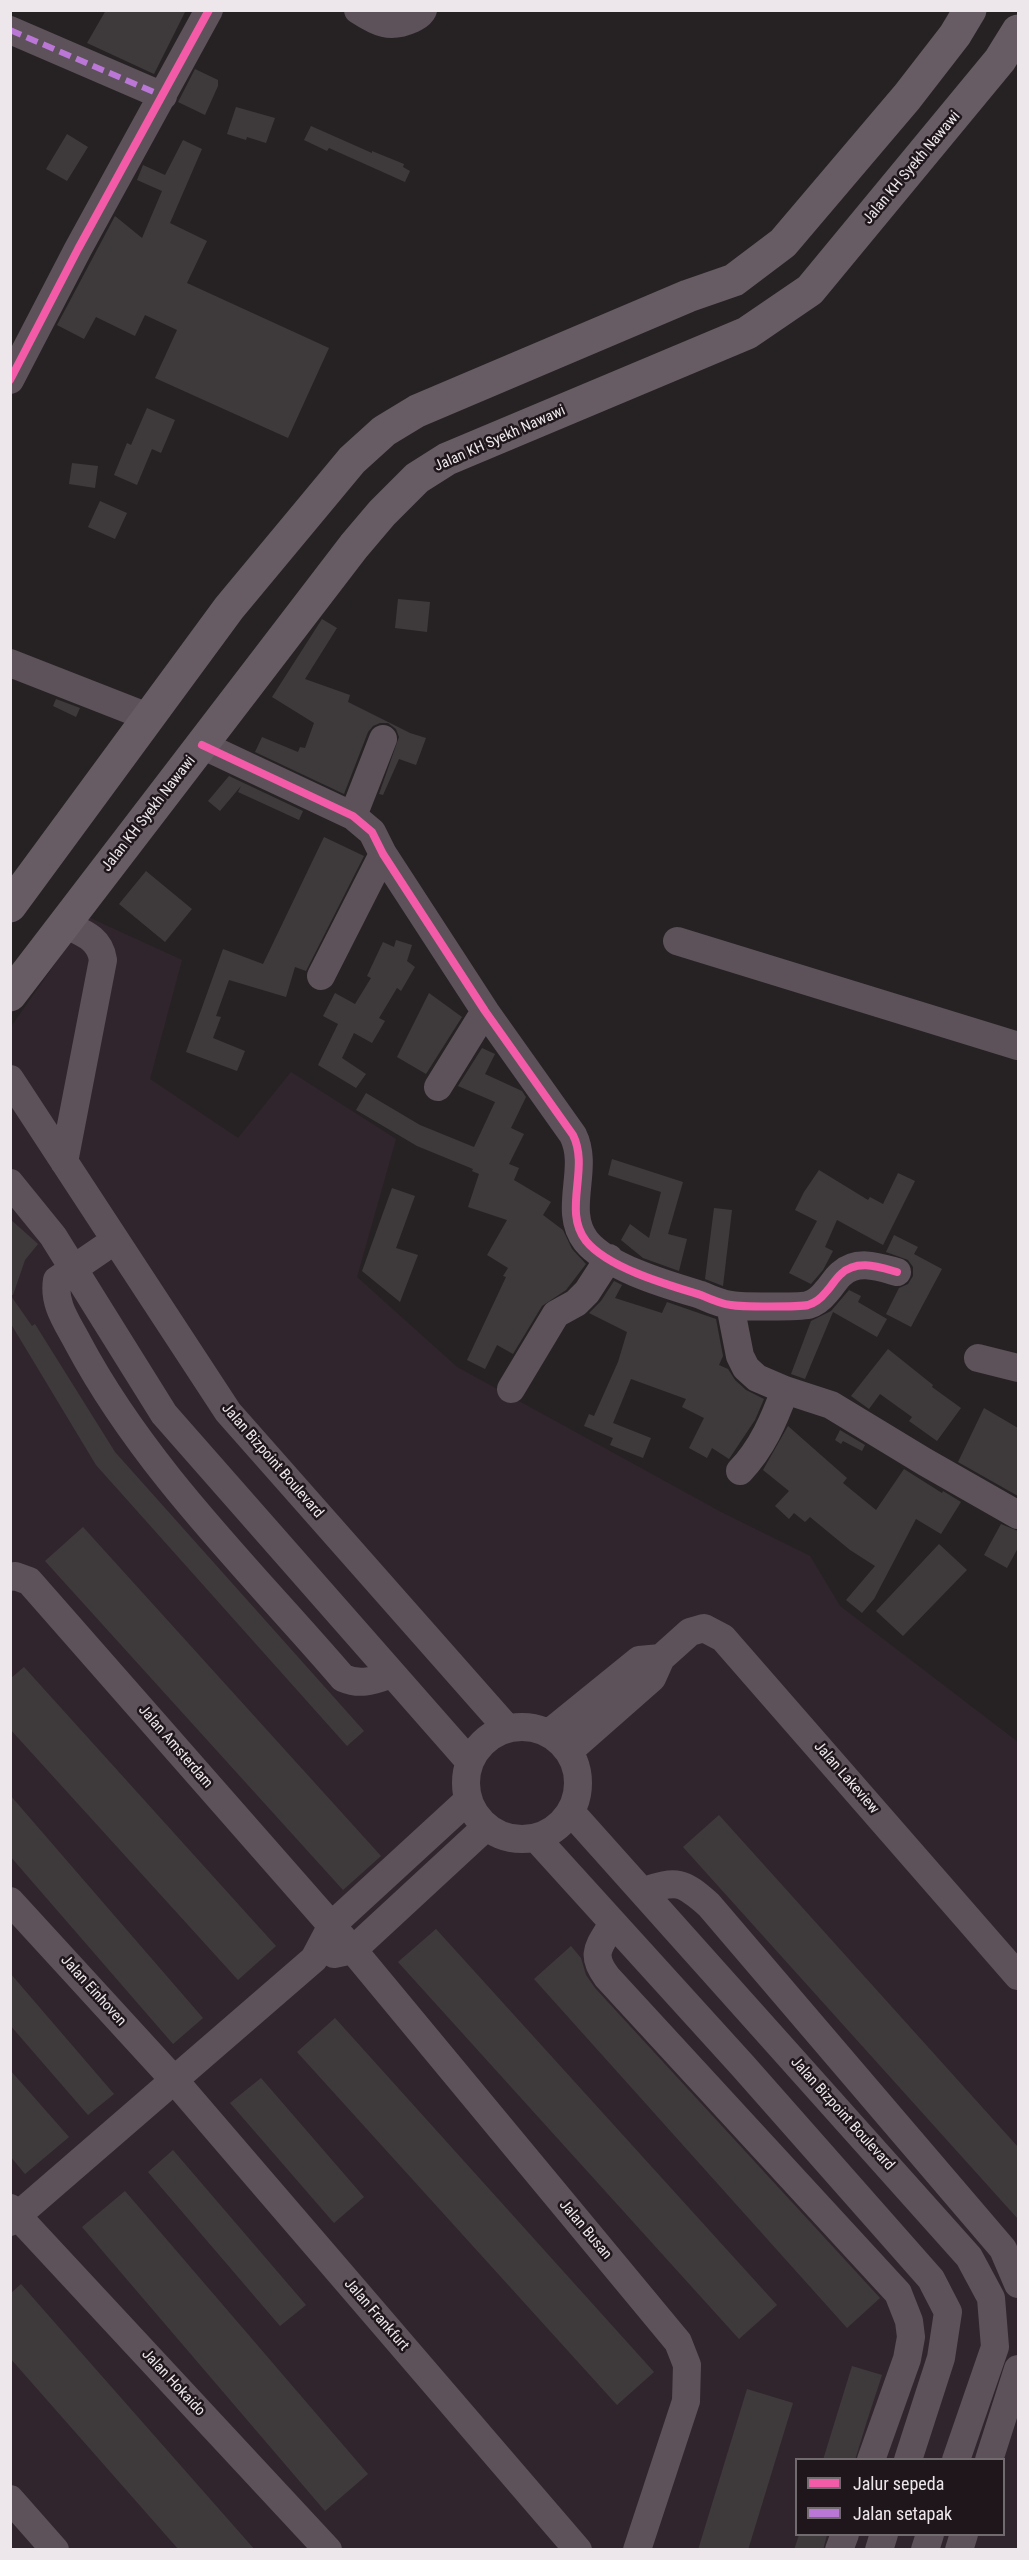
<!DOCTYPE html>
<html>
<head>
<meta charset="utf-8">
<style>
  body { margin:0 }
  #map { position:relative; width:1029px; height:2560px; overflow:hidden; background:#262224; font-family:"Roboto Condensed",sans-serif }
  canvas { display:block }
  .frame { position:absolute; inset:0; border:12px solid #ede7eb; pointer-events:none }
  .legend { position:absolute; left:795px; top:2458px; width:210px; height:78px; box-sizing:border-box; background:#1e161b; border:2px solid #716a6e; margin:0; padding:8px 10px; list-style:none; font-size:18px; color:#ede7eb }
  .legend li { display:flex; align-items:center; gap:12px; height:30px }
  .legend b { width:30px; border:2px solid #716a6e }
</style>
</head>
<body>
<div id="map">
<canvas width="1029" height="2560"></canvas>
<div class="frame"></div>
<ul class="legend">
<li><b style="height:8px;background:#f35aa7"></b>Jalur sepeda</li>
<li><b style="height:8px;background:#ba77d6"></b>Jalan setapak</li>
</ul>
</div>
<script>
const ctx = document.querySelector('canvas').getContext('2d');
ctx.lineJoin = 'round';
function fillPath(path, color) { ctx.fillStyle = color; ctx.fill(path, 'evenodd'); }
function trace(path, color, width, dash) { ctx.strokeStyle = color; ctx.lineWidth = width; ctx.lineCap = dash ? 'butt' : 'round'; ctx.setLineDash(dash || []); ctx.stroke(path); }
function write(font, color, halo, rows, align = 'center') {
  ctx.font = font + ' "Roboto Condensed",sans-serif'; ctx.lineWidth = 5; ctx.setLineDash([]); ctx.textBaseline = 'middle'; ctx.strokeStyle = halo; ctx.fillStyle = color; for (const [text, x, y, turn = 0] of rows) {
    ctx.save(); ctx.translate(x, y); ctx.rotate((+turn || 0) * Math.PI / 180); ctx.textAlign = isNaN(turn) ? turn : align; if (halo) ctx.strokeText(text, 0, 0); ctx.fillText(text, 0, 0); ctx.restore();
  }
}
fillPath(new Path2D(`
  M88,917L182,960L150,1079L238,1138L291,1072L396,1139L357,1277L457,1367L721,1512L810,1556L840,1606L1018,1742V2549H11L10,1028ZM796,2460H1004V2534H796Z`), '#31252d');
fillPath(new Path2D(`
  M106,10H186L154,74L87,43Z
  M195,69L218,80V86L205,115L178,102Z
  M236,107L275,118L266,143L247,137L246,140L227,134Z
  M311,126L372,153V151L404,164L403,167L410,171L405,182L329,148L327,151L304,140Z
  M67,134L88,147L67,181L46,169Z
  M183,140L202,149L170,223L207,241L187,283L329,348L288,438L155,378L177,330L145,315L135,336L96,317L84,339L57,325L115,216L142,238L162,191L137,180L143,165L165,175Z
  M147,408L175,420L161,453L152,449L137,485L114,475L127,443L131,445Z
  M72,463L98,466L95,488L69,484Z
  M100,501L127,513L115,539L88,527Z
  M398,599L430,602L427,632L395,628Z
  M322,619L337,628L305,679L350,695L348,702L410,733L426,738L416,765L399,759L383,795L379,794L399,737L396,729L388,723H380L373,726L368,732L344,794L255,752L262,737L298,752L300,747L305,748L314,723L272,697Z
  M56,699L80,708L76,717L53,706Z
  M229,776L303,811L299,820L238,792L241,786L220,811L208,801Z
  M324,837L364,856L306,971L295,967L286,997L229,980L216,1016L221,1017L213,1038L245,1051L237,1071L186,1052L223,949L263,964Z
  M146,871L192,909L165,942L119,904Z
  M396,940L412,945L407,961L415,967L401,991L397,988L379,1018L385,1021L372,1043L354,1033L342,1058L366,1074L356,1088L318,1065L338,1024L323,1016L335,993L355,1004L371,978L367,976L383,942L394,947Z
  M429,993L462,1017L426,1074L397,1057Z
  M482,1048L495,1054L485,1074L522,1091L526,1097L511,1128L524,1134L509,1164L519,1168L514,1180L551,1202L543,1215L563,1230L572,1249L586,1264L566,1290L542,1306L513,1354L497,1345L485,1369L467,1360L506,1277L503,1276L508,1268L487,1255L507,1220L468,1207L479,1174L472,1171L473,1169L417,1146L356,1110L366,1093L420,1125L474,1147L495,1102L458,1086Z
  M612,1159L683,1182L668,1234L687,1239L679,1271L643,1258L621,1240L630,1224L649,1238L661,1192L608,1175Z
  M819,1170L868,1200L870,1197L883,1204L898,1173L915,1181L883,1245L837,1220L825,1247L833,1251L823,1270L811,1284L789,1273L817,1221L795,1210L804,1192Z
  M392,1188L415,1196L396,1248L418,1255L400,1302L362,1271Z
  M714,1208L732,1210L723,1286L705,1279Z
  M10,1219L38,1244L25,1260L13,1295H10Z
  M894,1235L918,1247L914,1254L942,1269L911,1327L886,1314L899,1288L908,1284L913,1276V1267L908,1260L886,1252Z
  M614,1281L622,1285L615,1298L662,1313L667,1302L716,1319L723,1356L719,1365L728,1369L735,1380L746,1390L764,1399L755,1420L729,1459L712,1448L707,1458L689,1448L704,1418L682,1407L686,1399L631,1379L613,1423L651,1438L643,1458L610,1445L613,1438L584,1426L589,1414L594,1416L618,1362L627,1332L589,1313L601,1301Z
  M849,1290L861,1296L858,1302L887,1319L877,1337L833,1312L805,1379L791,1374L811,1321L831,1311Z
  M11,1296L32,1326L35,1324L115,1452L364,1731L347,1746L96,1465L11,1324Z
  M888,1349L933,1385L932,1387L961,1408L937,1441L909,1421L912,1417L880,1394L869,1409L851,1396Z
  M984,1408L1018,1428V1496L958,1462Z
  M788,1426L847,1478L843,1483L876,1510L904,1469L942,1493L943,1491L961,1502L941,1534L916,1519L874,1599L862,1613L846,1600L875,1566L850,1550L810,1517L805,1522L794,1513L789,1519L775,1506L789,1491L763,1470Z
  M840,1430L865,1445L862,1451L843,1441L841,1444L835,1440Z
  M1001,1524L1018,1531V1548L1007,1568L984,1555Z
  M83,1527L381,1856L343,1890L45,1561Z
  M939,1544L967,1570L903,1636L876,1611Z
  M24,1667L276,1946L238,1980L10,1729V1679Z
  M10,1795L203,2018L173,2044L10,1856Z
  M719,1815L1018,2147V2219L683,1847Z
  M436,1929L777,2305L739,2339L398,1962Z
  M571,1946L581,1958L586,1975L595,1988L880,2298L847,2328L534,1979Z
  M10,1973L114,2094L88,2115L10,2025Z
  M335,2018L654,2372L617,2405L297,2052Z
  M10,2070L69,2137L25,2174L10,2156Z
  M261,2078L364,2197L334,2223L230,2103Z
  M173,2150L306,2305L280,2326L148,2172Z
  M125,2191L368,2474L325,2511L82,2227Z
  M21,2284L41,2307L255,2550H179L10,2358V2294Z
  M852,2366L882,2375L866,2424L855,2460H823Z
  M747,2389L793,2403L748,2550H698Z
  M799,2535H827L823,2550H794Z`), '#3e3a3c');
trace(new Path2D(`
  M358,10C378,23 390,29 412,19C417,16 420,16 423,10
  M10,30L163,96
  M10,380L78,249L209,10
  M10,663L148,717
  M202,745L353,816L372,832L383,854L485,1011L573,1135C590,1169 562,1210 586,1241C608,1268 668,1285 701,1295C710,1299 721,1304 731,1305C740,1307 800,1307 808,1305C815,1303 822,1297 826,1292C832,1286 835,1279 841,1274C857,1259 879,1267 897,1272
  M353,816L383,739
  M677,941L1018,1046
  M321,976L383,854
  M10,1079L228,1412L507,1728
  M438,1087L485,1011
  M64,1162L103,960C100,938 83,933 64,924
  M10,1183L53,1236L164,1414L469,1761
  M114,1241L57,1280C53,1304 67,1322 78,1343C145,1469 251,1571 343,1678C362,1686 374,1680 392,1674
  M730,1305L740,1356L746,1368L757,1378L785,1390L831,1405L925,1462L1018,1515
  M978,1358L1018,1368
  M511,1389L556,1314L576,1303L587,1292L609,1258
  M740,1471C762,1448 774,1420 785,1390
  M10,1577L15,1576L29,1581L353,1950L678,2342L687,2365L686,2401L637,2550
  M466 1783a56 56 0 1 1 112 0a56 56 0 1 1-112 0Z
  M549,1733L639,1660L661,1658
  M569,1751L652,1678L661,1658L690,1632L704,1628L723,1638L1018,1976
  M571,1812L969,2257L991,2298L995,2347L956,2460
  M536,1838L743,2066L931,2279L948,2312L941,2358L908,2460
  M644,1891C677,1880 682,1881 709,1905L1003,2249L1018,2284
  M10,1901L175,2081L578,2550
  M613,1923C600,1946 589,1953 607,1977L898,2293L909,2321L911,2337L907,2359L871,2460
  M334,1954L353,1950L486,1827
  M10,2208L328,2550
  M10,2222L314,1959L332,1925L467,1801
  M989,2460L1018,2369
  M10,2499L55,2550
  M839,2550L845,2534
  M879,2550L884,2534
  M925,2550L930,2534
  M959,2550L964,2534`), '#5d525a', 28);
trace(new Path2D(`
  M10,906L229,608L352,460L384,431L417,411L688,296L734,280L783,243L907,97L955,35L970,10
  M10,995L354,546L382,513L417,478L447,459L747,333L810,290L1000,60L1018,31`), '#685c64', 33);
trace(new Path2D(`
  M10,30L163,96`), '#ba77d6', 6, [12, 6]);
trace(new Path2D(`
  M10,380L78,249L209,10
  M202,745L353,816L372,832L383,854L485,1011L573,1135C590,1169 562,1210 586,1241C608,1268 668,1285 701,1295C710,1299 721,1304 731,1305C740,1307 800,1307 808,1305C815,1303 822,1297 826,1292C832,1286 835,1279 841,1274C857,1259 879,1267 897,1272`), '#f35aa7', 8);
write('15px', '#ede7eb', '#1e161b', [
  ["Jalan KH Syekh Nawawi",912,168,-50],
  ["Jalan KH Syekh Nawawi",500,439,-24],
  ["Jalan KH Syekh Nawawi",149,814,-52],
  ["Jalan Bizpoint Boulevard",272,1461,49],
  ["Jalan Amsterdam",175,1747,49],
  ["Jalan Lakeview",846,1778,49],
  ["Jalan Einhoven",93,1991,48],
  ["Jalan Bizpoint Boulevard",842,2114,48],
  ["Jalan Busan",585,2230,50],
  ["Jalan Frankfurt",376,2315,49],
  ["Jalan Hokaido",173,2383,47]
]);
</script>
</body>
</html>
